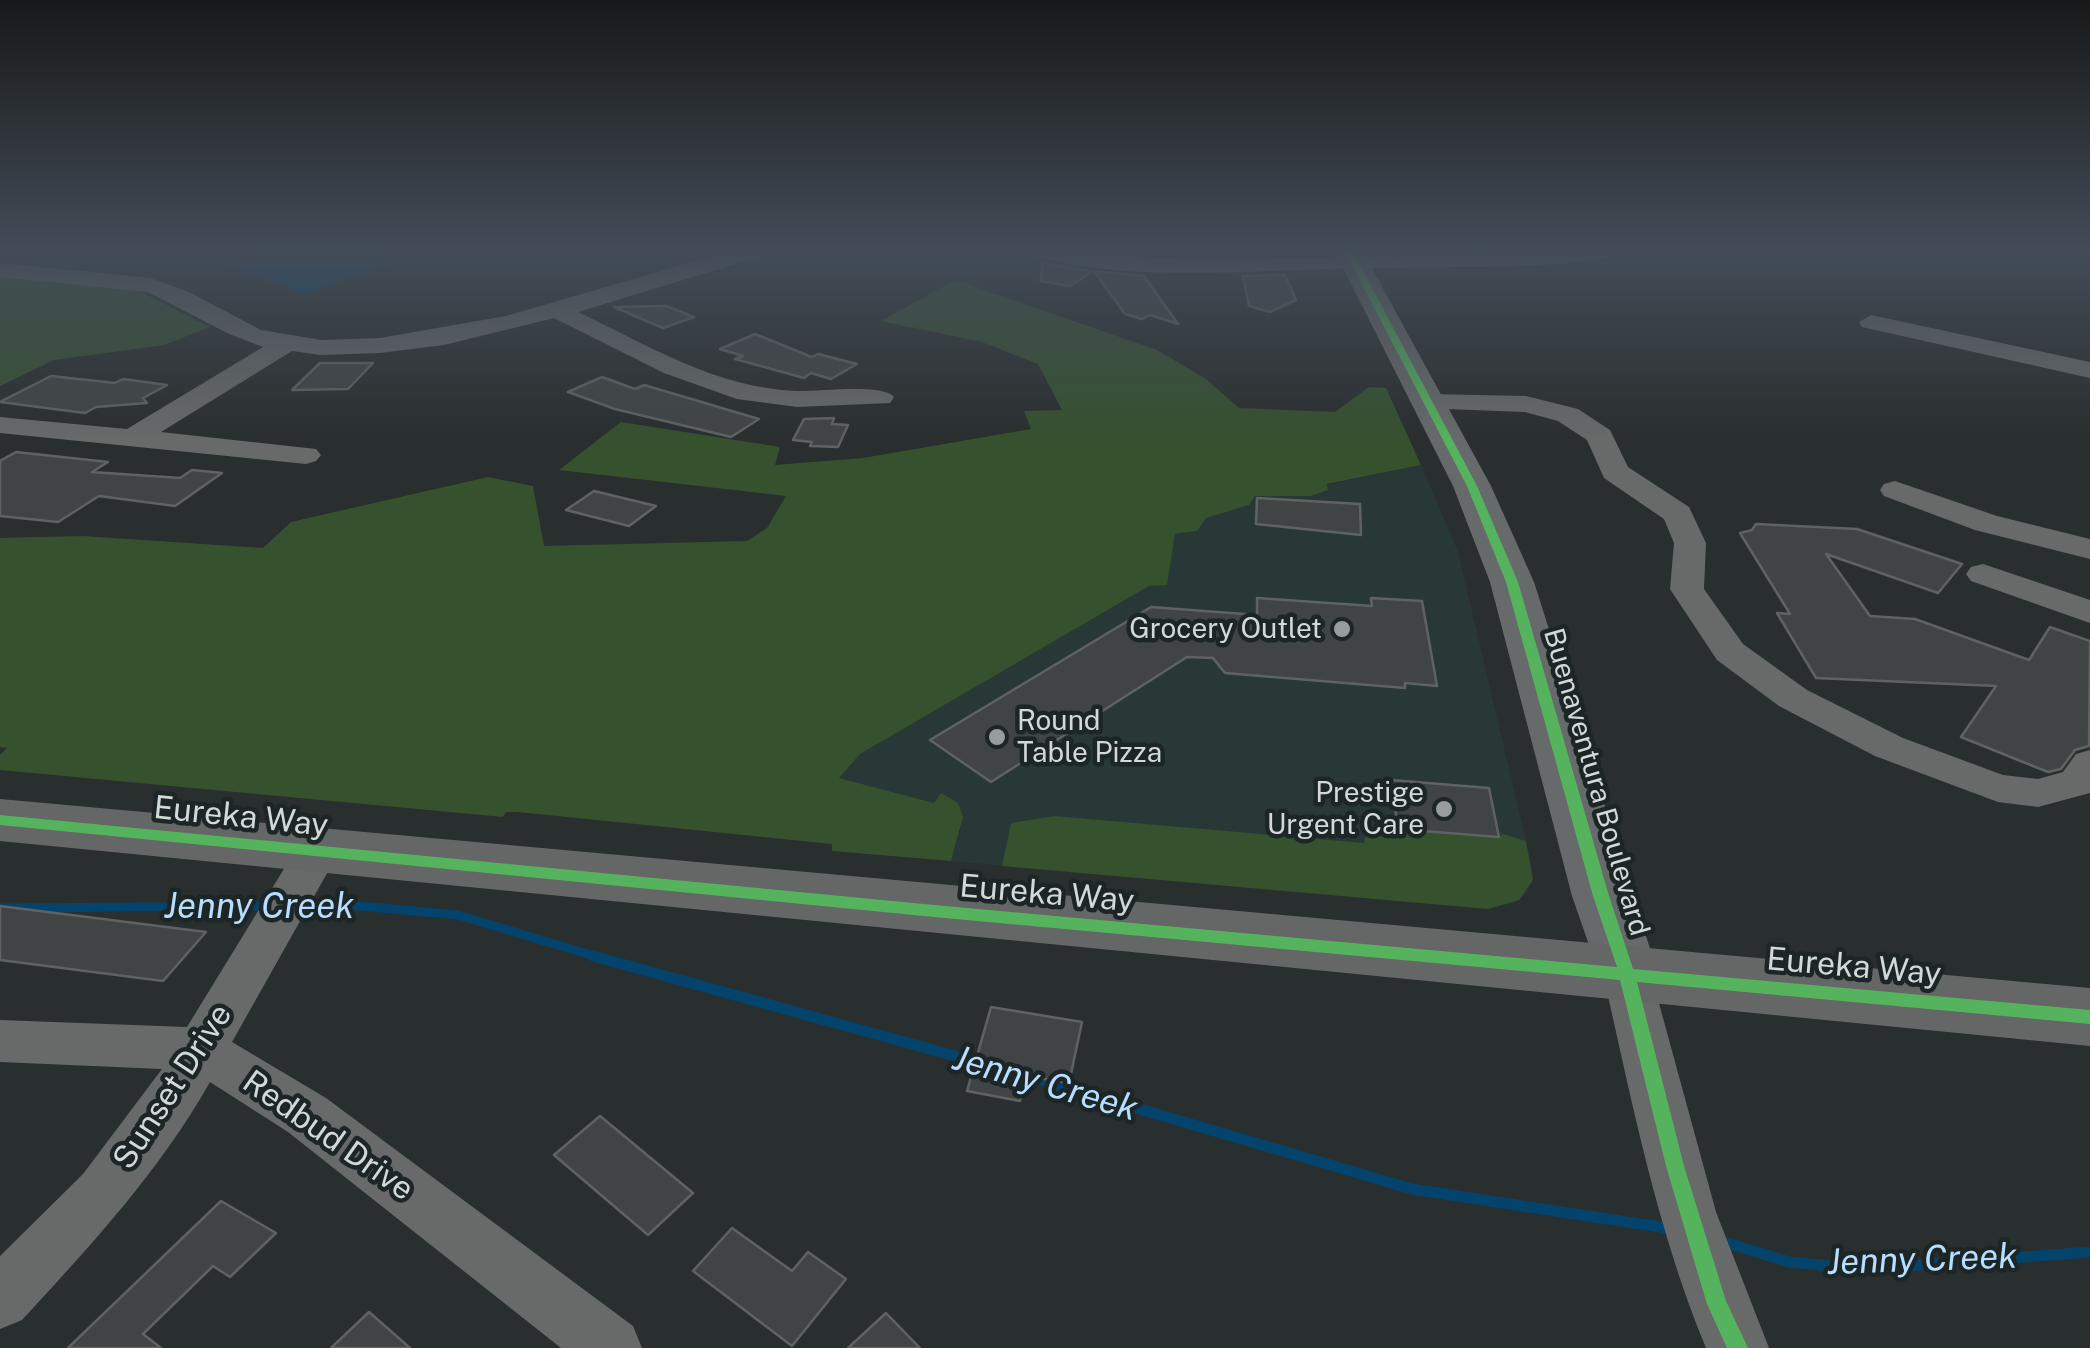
<!DOCTYPE html>
<html>
<head>
<meta charset="utf-8">
<style>
  body { margin:0 }
  canvas { display:block; background:#292e2e }
</style>
</head>
<body>
<canvas width="2090" height="1348"></canvas>
<script>
const ctx = document.querySelector('canvas').getContext('2d');
ctx.lineJoin = 'round';
function fillPath(path, color) { ctx.fillStyle = color; ctx.fill(path, 'evenodd'); }
function trace(path, color, width, dash) { ctx.strokeStyle = color; ctx.lineWidth = width; ctx.lineCap = dash ? 'butt' : 'round'; ctx.setLineDash(dash || []); ctx.stroke(path); }
function write(font, color, halo, rows, align = 'center') {
  ctx.font = font + ' "Public Sans",sans-serif'; ctx.lineWidth = 9; ctx.setLineDash([]); ctx.textBaseline = 'middle'; ctx.strokeStyle = halo; ctx.fillStyle = color; for (const [text, x, y, turn = 0] of rows) {
    ctx.save(); ctx.translate(x, y); ctx.rotate((+turn || 0) * Math.PI / 180); ctx.textAlign = isNaN(turn) ? turn : align; if (halo) ctx.strokeText(text, 0, 0); ctx.fillText(text, 0, 0); ctx.restore();
  }
}
fillPath(new Path2D(`
  M1421,465L1458,552L1533,871L1528,892L1514,903L1488,909L951,861L962,823L934,803L838,778L860,754L1149,586L1166,584L1175,534L1192,533L1206,518L1249,505L1254,496H1311L1327,485Z`), '#283837');
fillPath(new Path2D(`
  M0,276L137,290L210,327L164,345L54,360L0,386Z
  M955,280L1157,350L1206,379L1239,408L1335,412L1369,387L1386,388L1421,465L1327,484L1328,490L1311,496H1255L1249,505L1206,518L1197,531L1175,534L1167,585L1149,586L860,754L839,778L934,803L941,793L958,803L963,817L951,861L832,851V844L518,812H506L503,817L0,770V755L7,748L0,747V538L83,536L263,548L291,522L488,477L533,486L544,546L747,541L767,528L786,496L559,470L621,422L780,447L775,465L863,458L1031,429L1024,411L1062,410L1038,364L982,342L881,321Z
  M1054,816L1364,843L1367,826L1499,837L1503,834L1526,841L1533,880L1519,900L1488,909L1002,866L1011,823Z`), '#35512e');
fillPath(new Path2D(`
  M262,252H388L399,262L304,294L226,264Z`), '#04436b');
trace(new Path2D(`
  M299,906H360L458,915L601,958
  M0,908L270,906`), '#04436b', 9);
trace(new Path2D(`
  M593,956L984,1064
  M1017,1073L1412,1189L1673,1229
  M1721,1241L1789,1262L1866,1269L2090,1252`), '#04436b', 11);
const building = new Path2D(`
  M1042,262L1075,269L1093,271L1070,286L1041,281Z
  M1094,271L1144,276L1178,324L1150,315L1142,319L1125,314Z
  M1285,275L1296,300L1270,312L1249,306L1243,276Z
  M666,306L694,317L663,328L614,307Z
  M755,334L812,357L818,354L857,364L831,379L811,373L804,378L735,359L743,356L720,349Z
  M320,363H373L348,389L292,390Z
  M51,376L115,383L123,379L167,385L143,398L147,403L96,407L85,413L0,402Z
  M602,377L635,389L644,385L759,419L731,437L615,409L568,392Z
  M834,418L832,424L848,425L838,447L810,446L812,442L793,440L804,419Z
  M16,452L108,462L92,472L180,478L192,470L222,473L175,506L99,496L58,522L0,516V461Z
  M594,491L656,506L629,526L566,510Z
  M1257,498L1360,504L1361,535L1256,524Z
  M1756,524L1857,529L1962,564L1938,593L1826,554L1870,616L1915,619L2029,660L2050,627L2090,641L2089,746L2075,750L2061,769L2048,772L1961,737L1996,686L1816,678L1777,613L1790,614L1740,533L1752,530Z
  M1257,598L1372,606L1371,598L1422,601L1437,686L1405,683V688L1225,673L1213,658L1187,657L991,782L930,740L1151,607L1257,615Z
  M1391,780L1489,788L1499,837L1398,829Z
  M0,906L206,932L163,981L0,960Z
  M991,1007L1082,1022L1069,1083L1026,1076L1020,1101L967,1091Z
  M600,1116L693,1193L648,1235L554,1155Z
  M221,1201L276,1233L230,1277L213,1266L143,1334L161,1348H68Z
  M732,1228L792,1271L808,1252L846,1279L792,1346L693,1271Z
  M369,1312L410,1348H331Z
  M886,1313L920,1348H848Z`);
fillPath(building, '#404444');
trace(building, '#5e6263', 2.5);
fillPath(new Path2D(`
  M727,252H761L758,257L578,312C647,345 717,388 796,391C817,392 882,383 894,397L890,403L797,407L737,399L664,373L554,318L444,345L380,353L321,355L292,351L161,432L316,449L321,455L316,461L306,464L0,433V417L127,429L263,347L229,334L148,292L0,277V263L151,278L189,292L261,330L321,340L380,338L506,316Z
  M1031,252L1205,260L1619,252L1608,258C1529,270 1450,266 1371,268C1259,269 1144,284 1034,257Z
  M1871,315L2090,362V378L1862,327L1859,322Z
  M1430,394L1526,396L1578,409L1610,430L1628,467L1689,507L1706,543L1704,589L1743,644L1807,690L1903,738L2003,775L2038,779L2063,772L2076,754L2090,750V793L2038,807L1998,802L1875,756L1779,706L1717,660L1670,589L1674,543L1664,519L1604,478L1587,440L1558,421L1525,412L1420,408L1416,402L1420,396Z
  M1895,481L1997,516L2090,539V559L1975,530L1884,496L1880,490L1884,484Z
  M1983,564L2090,600V623L1971,581L1966,574L1971,567Z
  M317,836L333,841L339,852L232,1042L326,1098L633,1326L642,1348H561L288,1132L210,1082C159,1172 91,1245 22,1320L0,1329V1256L83,1174L162,1069L0,1062V1020L187,1027L301,841Z
  M1627,955L1644,961L1651,974L1716,1212L1769,1348H1706C1656,1227 1632,1101 1603,974L1610,961Z`), '#676a69');
fillPath(new Path2D(`
  M1335,252H1363L1491,486L1534,582L1658,974L1649,991L1627,998L1605,991L1572,896L1490,582L1453,486Z`), '#676a6a');
fillPath(new Path2D(`
  M0,799L2090,988V1046L0,841Z`), '#646766');
fillPath(new Path2D(`
  M1345,252H1353L1477,486L1518,582L1609,896L1633,969L2090,1010V1024L1637,982L1684,1166L1726,1301L1748,1348H1727L1707,1304L1666,1166L1620,980L934,917L0,825V815L934,905L1617,967L1593,896L1506,582L1467,486Z`), '#56b35d');
const sky = ctx.createLinearGradient(0, 0, 0, 441);
sky.addColorStop(0, '#171919');
sky.addColorStop(0.57, '#434c57');
sky.addColorStop(1, '#434c5700');
ctx.fillStyle = sky;
ctx.fillRect(0, 0, 2090, 441);
for (const [x, y, r, color] of [
  [1342,629,10,"#989c9c"],
  [997,737,10,"#989c9c"],
  [1444,809,10,"#989c9c"]
]) { const dot = new Path2D(); dot.arc(x, y, r, 0, 2 * Math.PI); ctx.fillStyle = color; ctx.fill(dot); trace(dot, '#1d2626', 4); }
write('28px', '#d3d8d8', '#1d2626', [
  ["Grocery Outlet",1322,629],
  ["Round",1017,721,"left"],
  ["Table Pizza",1017,753,"left"],
  ["Prestige",1424,793],
  ["Urgent Care",1424,825]
], 'right');
write('28px', '#d3d8d8', '#1d2626', [
  ["Buenaventura Boulevard",1596,782,74]
]);
write('32px', '#d3d8d8', '#1d2626', [
  ["Eureka Way",241,817,6],
  ["Eureka Way",1047,894,5],
  ["Eureka Way",1854,967,5],
  ["Sunset Drive",173,1087,-57],
  ["Redbud Drive",328,1136,35]
]);
write('italic 35px', '#b8deff', '#1d2626', [
  ["Jenny Creek",259,907],
  ["Jenny Creek",1045,1084,16],
  ["Jenny Creek",1922,1260,-2]
]);
</script>
</body>
</html>
